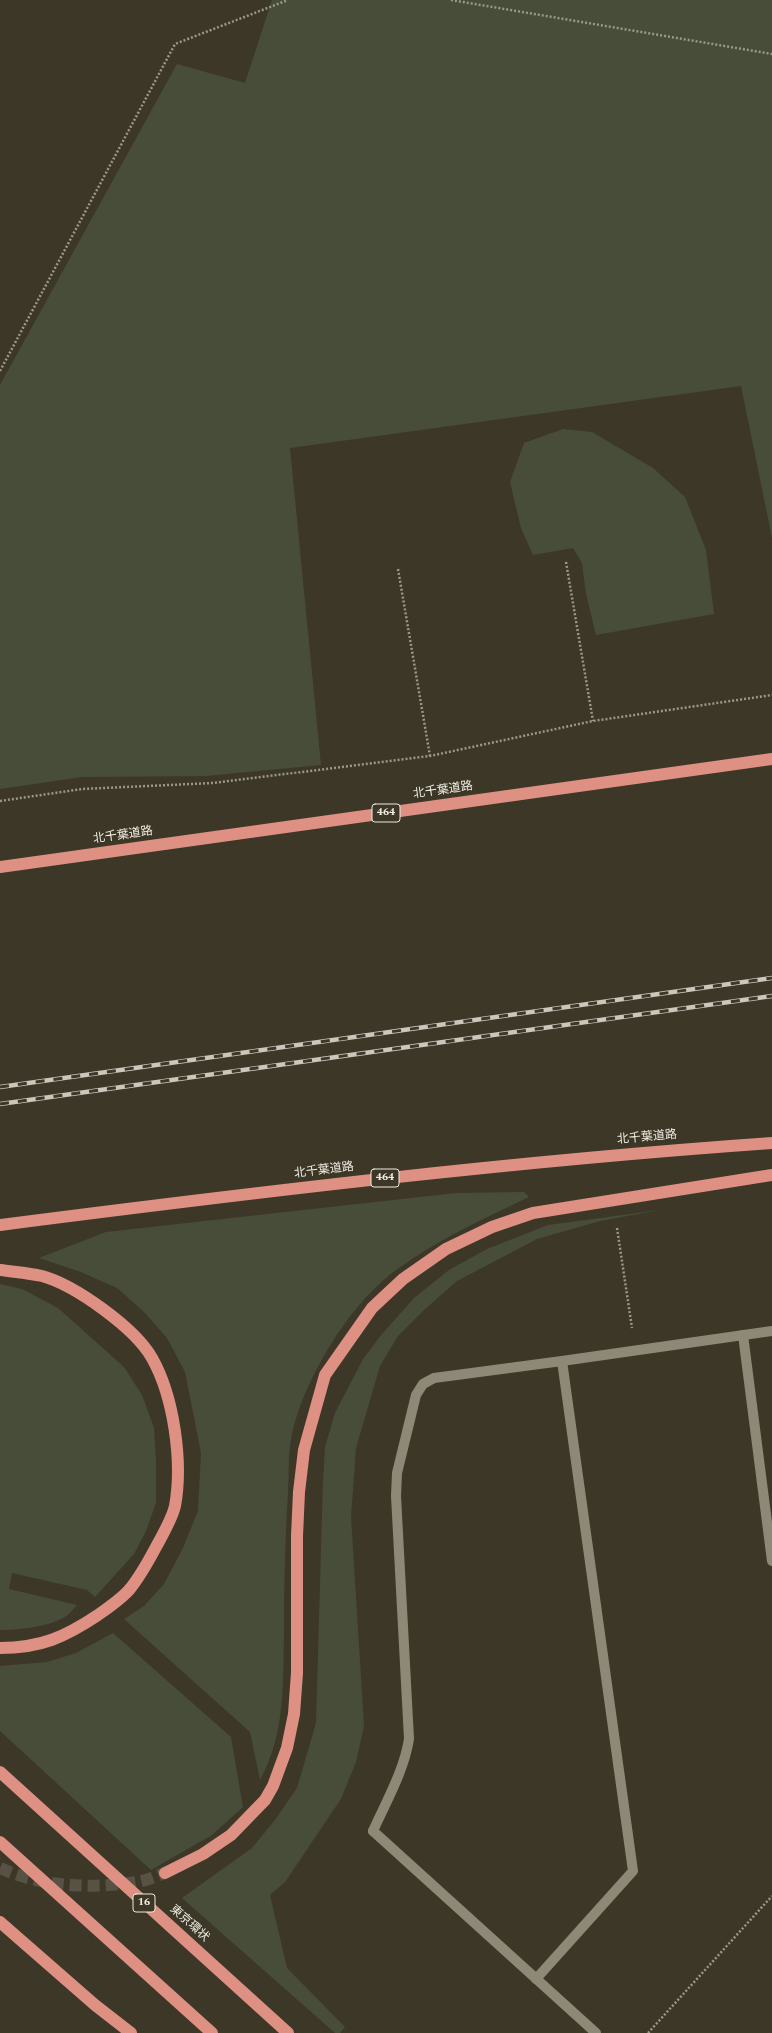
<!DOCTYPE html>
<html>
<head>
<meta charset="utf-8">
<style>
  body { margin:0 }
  canvas { display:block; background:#3c3727 }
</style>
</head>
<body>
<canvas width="772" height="2033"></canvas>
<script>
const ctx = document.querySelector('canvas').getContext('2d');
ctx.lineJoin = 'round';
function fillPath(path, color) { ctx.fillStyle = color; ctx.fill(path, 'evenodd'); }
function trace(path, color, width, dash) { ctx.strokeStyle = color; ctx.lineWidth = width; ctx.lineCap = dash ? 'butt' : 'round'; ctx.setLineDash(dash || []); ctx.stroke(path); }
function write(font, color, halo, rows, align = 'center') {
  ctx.font = font + ' Spectral,"Noto Sans JP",serif'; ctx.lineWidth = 3.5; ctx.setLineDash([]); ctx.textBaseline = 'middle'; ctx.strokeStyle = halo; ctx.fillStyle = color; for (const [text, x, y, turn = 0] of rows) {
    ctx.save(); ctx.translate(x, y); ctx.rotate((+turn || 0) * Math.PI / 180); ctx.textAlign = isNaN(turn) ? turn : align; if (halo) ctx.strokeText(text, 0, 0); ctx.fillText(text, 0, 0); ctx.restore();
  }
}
fillPath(new Path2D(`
  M272,0H772V538L741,386L290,448L321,765L206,776L82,777L0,789V385L177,64L245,83Z
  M563,429L592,432L653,468L685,497L706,550L714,614L596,635L586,594L582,563L573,548L533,555L521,528L510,482L524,443Z
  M524,1192L529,1197C483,1219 437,1240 396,1270C349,1304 301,1383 291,1440C288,1457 289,1475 288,1492C285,1538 284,1583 284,1629C283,1680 286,1733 260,1780L250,1732L124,1619L144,1606L164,1584L183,1548L198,1511L201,1453L185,1372L167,1338L143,1311L117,1288L81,1272L39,1258L106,1232L456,1193Z
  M660,1210L600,1221L537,1239L457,1281L424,1310L398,1336L380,1366L356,1448L351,1517L364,1726L356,1762L341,1799L285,1882L270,1895L287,1968L345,2027L340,2033H335L182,1898L252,1848L275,1820L297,1788L316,1723L323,1481L325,1447L335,1413L363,1359L382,1334L414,1298L449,1270L487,1249L548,1225Z
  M0,1284L22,1289L58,1308L124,1367L142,1395L154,1428L156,1461V1503L146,1531L134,1554L95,1597L87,1590L12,1573L9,1589L77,1605C73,1609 68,1616 63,1618C47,1627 17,1630 0,1630Z
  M113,1633L231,1737L243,1807L212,1835L151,1870L0,1731V1666L47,1662L76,1653Z`), '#474d38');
trace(new Path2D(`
  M0,1868C41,1887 92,1889 136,1882C146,1881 156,1876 165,1873`), '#575243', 12, [12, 6]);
trace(new Path2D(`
  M451,0L772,54
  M0,371L175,44L288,0
  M566,562L593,721
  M398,569L430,756
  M0,801L82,789L213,783L430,756L593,721L772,695
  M617,1228L632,1328
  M648,2033L772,1896`), '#9b978a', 2.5, [2, 2]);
trace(new Path2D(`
  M743,1335L772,1561
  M373,1831C386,1802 404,1771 409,1739L396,1496L397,1473L416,1395L423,1384L434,1378L562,1361L633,1871L536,1979`), '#8e8977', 10);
trace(new Path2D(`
  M562,1361L772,1331
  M373,1831L596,2033`), '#8e8977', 10);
trace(new Path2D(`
  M0,867L772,759
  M0,1225C257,1192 514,1161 772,1143
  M0,1270C14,1272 28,1273 42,1276C75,1285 135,1328 152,1358C174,1397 183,1462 175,1506C172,1519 163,1534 156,1547C148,1562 140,1577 129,1590C121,1599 108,1608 98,1615C65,1637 41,1648 0,1648
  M0,1772L288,2033
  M0,1842L212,2033
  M165,1873L203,1854L231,1835L265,1800L273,1786L287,1748L294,1714L297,1673V1536L299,1492L304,1450L325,1375L372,1308L403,1279L446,1249L492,1227L533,1213L772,1175
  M0,1922L95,2005L131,2033`), '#de9083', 12);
const rail = new Path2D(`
  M0,1087L772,978
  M0,1104L772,996`);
trace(rail, '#cac7bc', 4.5);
trace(rail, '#3c3727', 3, [9]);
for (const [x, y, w] of [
  [386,813,28],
  [385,1178,28],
  [144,1903,22]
]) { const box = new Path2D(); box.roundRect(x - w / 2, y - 9, w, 18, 3); ctx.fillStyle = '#3c3727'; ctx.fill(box); trace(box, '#eeebe1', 1); }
write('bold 11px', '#eeebe1', null, [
  ["464",386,813],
  ["464",385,1178],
  ["16",144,1903]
]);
write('12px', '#eeebe1', '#3c3727', [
  ["北千葉道路",443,791,-8],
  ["北千葉道路",123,836,-8],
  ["北千葉道路",647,1138,-5],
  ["北千葉道路",324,1171,-7],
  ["東京環状",189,1924,42]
]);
</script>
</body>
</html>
